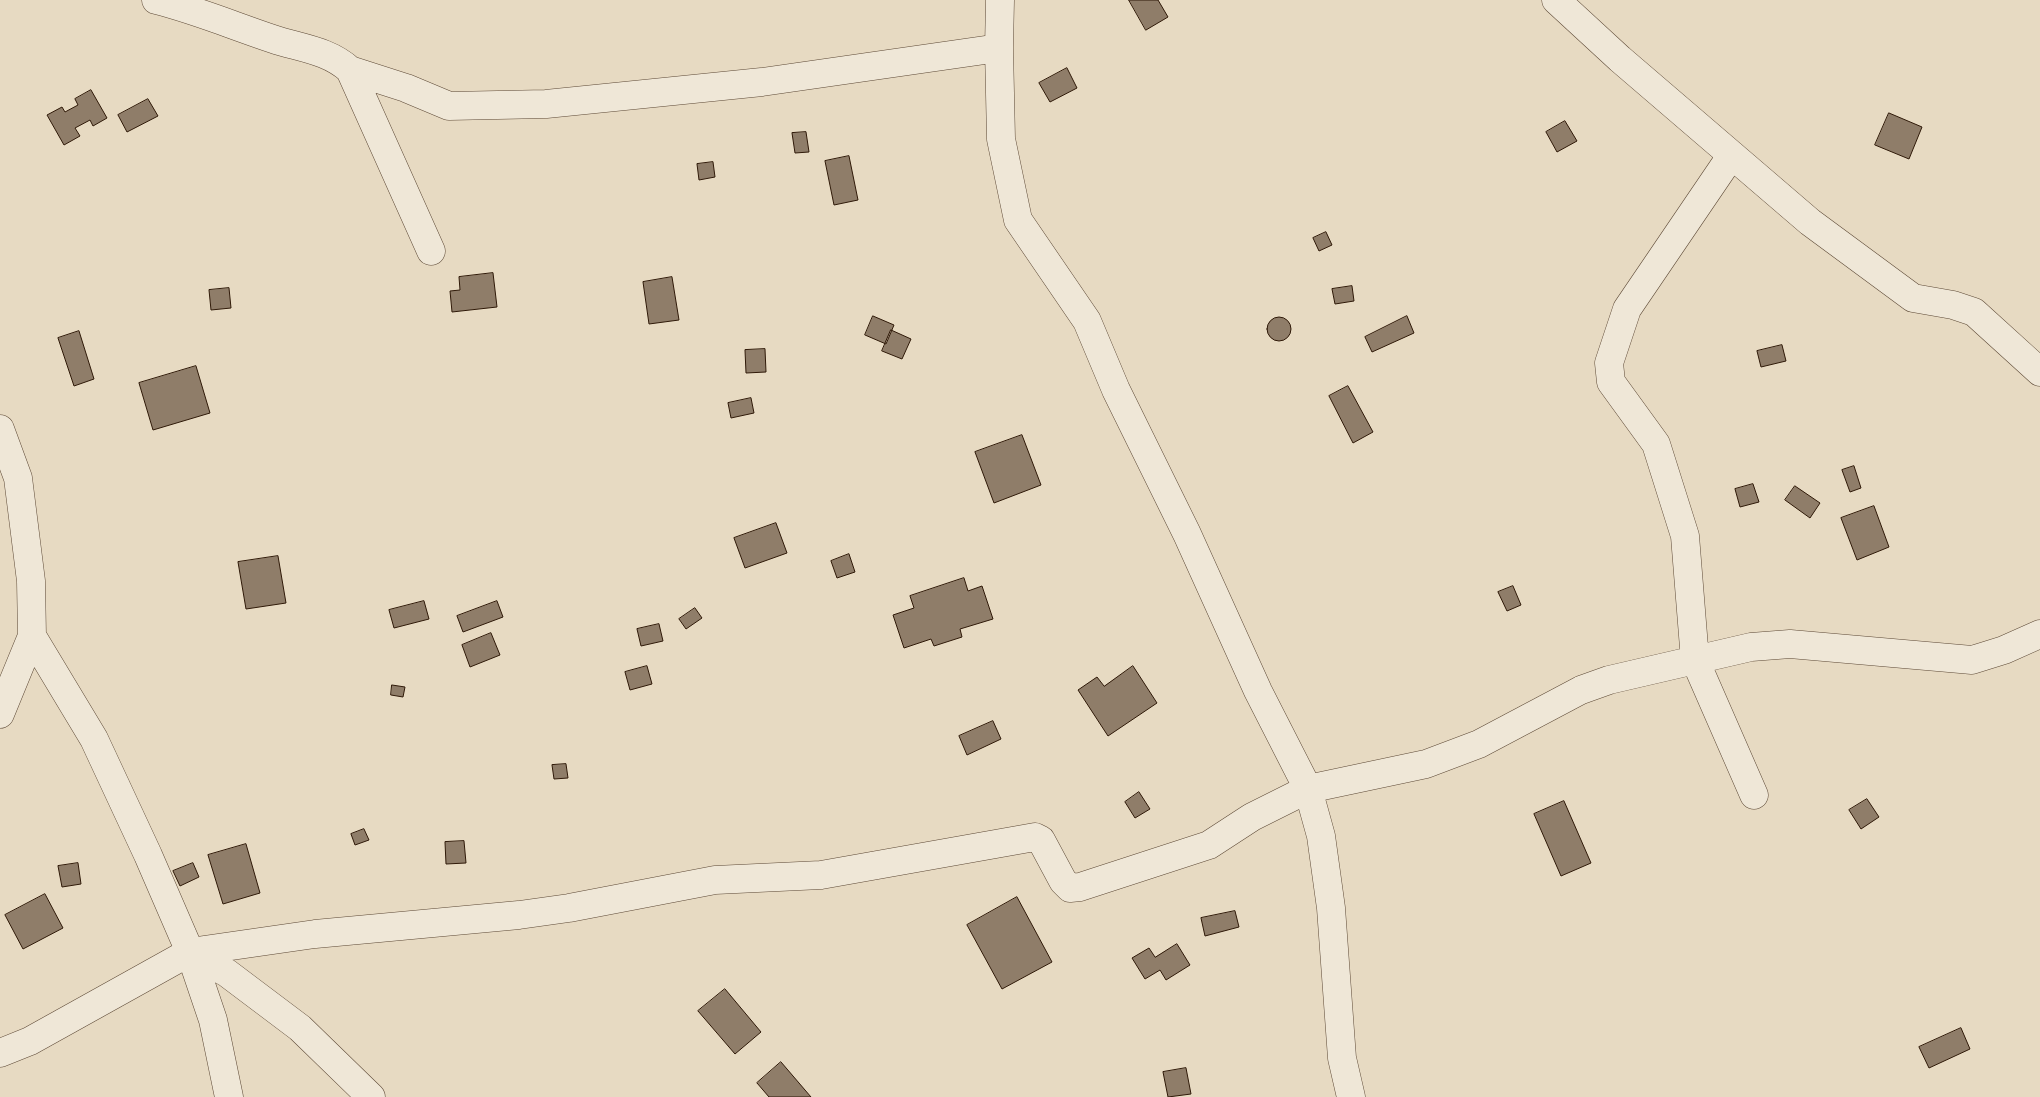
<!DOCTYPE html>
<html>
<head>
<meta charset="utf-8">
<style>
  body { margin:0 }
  canvas { display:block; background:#e7dac2 }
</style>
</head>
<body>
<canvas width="2040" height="1097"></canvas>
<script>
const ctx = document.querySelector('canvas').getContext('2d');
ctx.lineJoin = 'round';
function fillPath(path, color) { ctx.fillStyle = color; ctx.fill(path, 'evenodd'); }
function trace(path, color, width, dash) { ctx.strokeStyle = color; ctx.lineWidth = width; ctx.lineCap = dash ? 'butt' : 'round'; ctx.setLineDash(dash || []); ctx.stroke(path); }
const building = new Path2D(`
  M1129,0H1158L1168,17L1146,30Z
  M1067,68L1077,88L1050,102L1039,83Z
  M91,90L107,118L93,126L90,120L75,128L80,136L64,145L47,115L62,107L65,112L78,105L75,99Z
  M148,99L158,116L127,132L118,115Z
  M1889,113L1922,127L1909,159L1875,145Z
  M1565,121L1577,141L1557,152L1546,132Z
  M806,132L809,152L795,153L792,133Z
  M849,156L858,200L834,205L825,161Z
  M713,162L715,177L699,180L697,164Z
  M1326,232L1332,245L1319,251L1313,238Z
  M493,273L497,307L452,312L450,291L460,290L459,277Z
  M672,277L679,320L649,324L643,282Z
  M1352,286L1354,301L1335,304L1332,289Z
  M229,288L231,308L211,310L209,290Z
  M873,316L894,325L886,344L865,335Z
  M1407,316L1414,333L1372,352L1365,337Z
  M1267 329a12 12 0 1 1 24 0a12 12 0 1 1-24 0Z
  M891,330L911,339L902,359L882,351Z
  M79,331L94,379L74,386L58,338Z
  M1782,345L1786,361L1761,367L1757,351Z
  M765,349L766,372L746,373L745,350Z
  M196,366L210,413L153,430L139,383Z
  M1348,386L1373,432L1353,443L1329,396Z
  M751,398L754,413L731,418L728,403Z
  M1022,435L1041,485L994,503L975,452Z
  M1854,466L1861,488L1850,492L1842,470Z
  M1753,484L1759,502L1740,507L1735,489Z
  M1795,486L1820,503L1810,518L1785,500Z
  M1874,506L1889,547L1857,560L1841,518Z
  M776,523L787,553L745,568L734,538Z
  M849,554L855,572L837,578L831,561Z
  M278,556L286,603L246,609L238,562Z
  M964,578L968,591L982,586L993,619L960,629L962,637L934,646L931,639L904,648L893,615L914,608L910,596Z
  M1513,586L1521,605L1507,611L1498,592Z
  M424,601L429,619L394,628L389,610Z
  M497,601L503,617L463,632L457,616Z
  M695,608L702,618L686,629L679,619Z
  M659,624L663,641L641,646L637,629Z
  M491,633L500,655L470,667L462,645Z
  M647,666L652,684L630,690L625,672Z
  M1133,666L1157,703L1108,736L1078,690L1097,677L1104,686Z
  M392,685L405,687L403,697L391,695Z
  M993,721L1001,739L967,755L959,736Z
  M566,764L568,778L554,779L552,765Z
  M1139,792L1150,809L1135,818L1125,802Z
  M1867,799L1879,817L1861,829L1849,810Z
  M1564,801L1591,863L1561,876L1534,814Z
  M364,829L369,840L355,845L351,834Z
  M464,841L466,863L446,864L445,842Z
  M246,844L260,893L223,904L208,855Z
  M78,863L81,884L62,887L58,866Z
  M193,863L199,877L180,886L173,871Z
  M45,894L63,928L23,949L5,915Z
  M1017,897L1052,962L1002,989L967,925Z
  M1235,911L1239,927L1205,936L1201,918Z
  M1177,944L1190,965L1166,980L1160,970L1145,979L1132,958L1149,948L1155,957Z
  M725,989L761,1032L735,1054L698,1011Z
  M1961,1028L1970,1049L1929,1068L1919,1047Z
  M781,1062L811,1097H769L757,1083Z
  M1186,1068L1191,1094L1168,1097L1163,1072Z`);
fillPath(building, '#8f7d69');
trace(building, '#2f1908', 1);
const minor = new Path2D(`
  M156,0C196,10 234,26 273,39C300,48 328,50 350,70L431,251
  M1000,0L999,48L1001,139L1018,220L1087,321L1116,390L1187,534L1258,691L1308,789L1321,836L1331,908L1342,1058L1351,1097
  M1556,0L1620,59L1810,222L1913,298L1953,305L1974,312L2040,372
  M350,70L406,88L449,106L546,104L762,82L999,48
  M1731,156L1627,309L1609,363L1611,382L1656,444L1685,536L1695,660L1754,795
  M0,429L18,478L31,581L32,636L0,714
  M32,636L94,739L148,855L190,952L213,1020L229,1097
  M190,952L227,973L300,1028L371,1097
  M0,1053L30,1041L190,952L315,934L519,915L569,908L715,880L821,875L1035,837L1041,840L1063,881L1070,888L1080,887L1209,845L1252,817L1308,789L1426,764L1479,744L1581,690L1609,680L1751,647L1790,644L1972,660L2004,650L2040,634`);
trace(minor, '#5d4936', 29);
trace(minor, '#efe7d7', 28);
</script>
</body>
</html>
